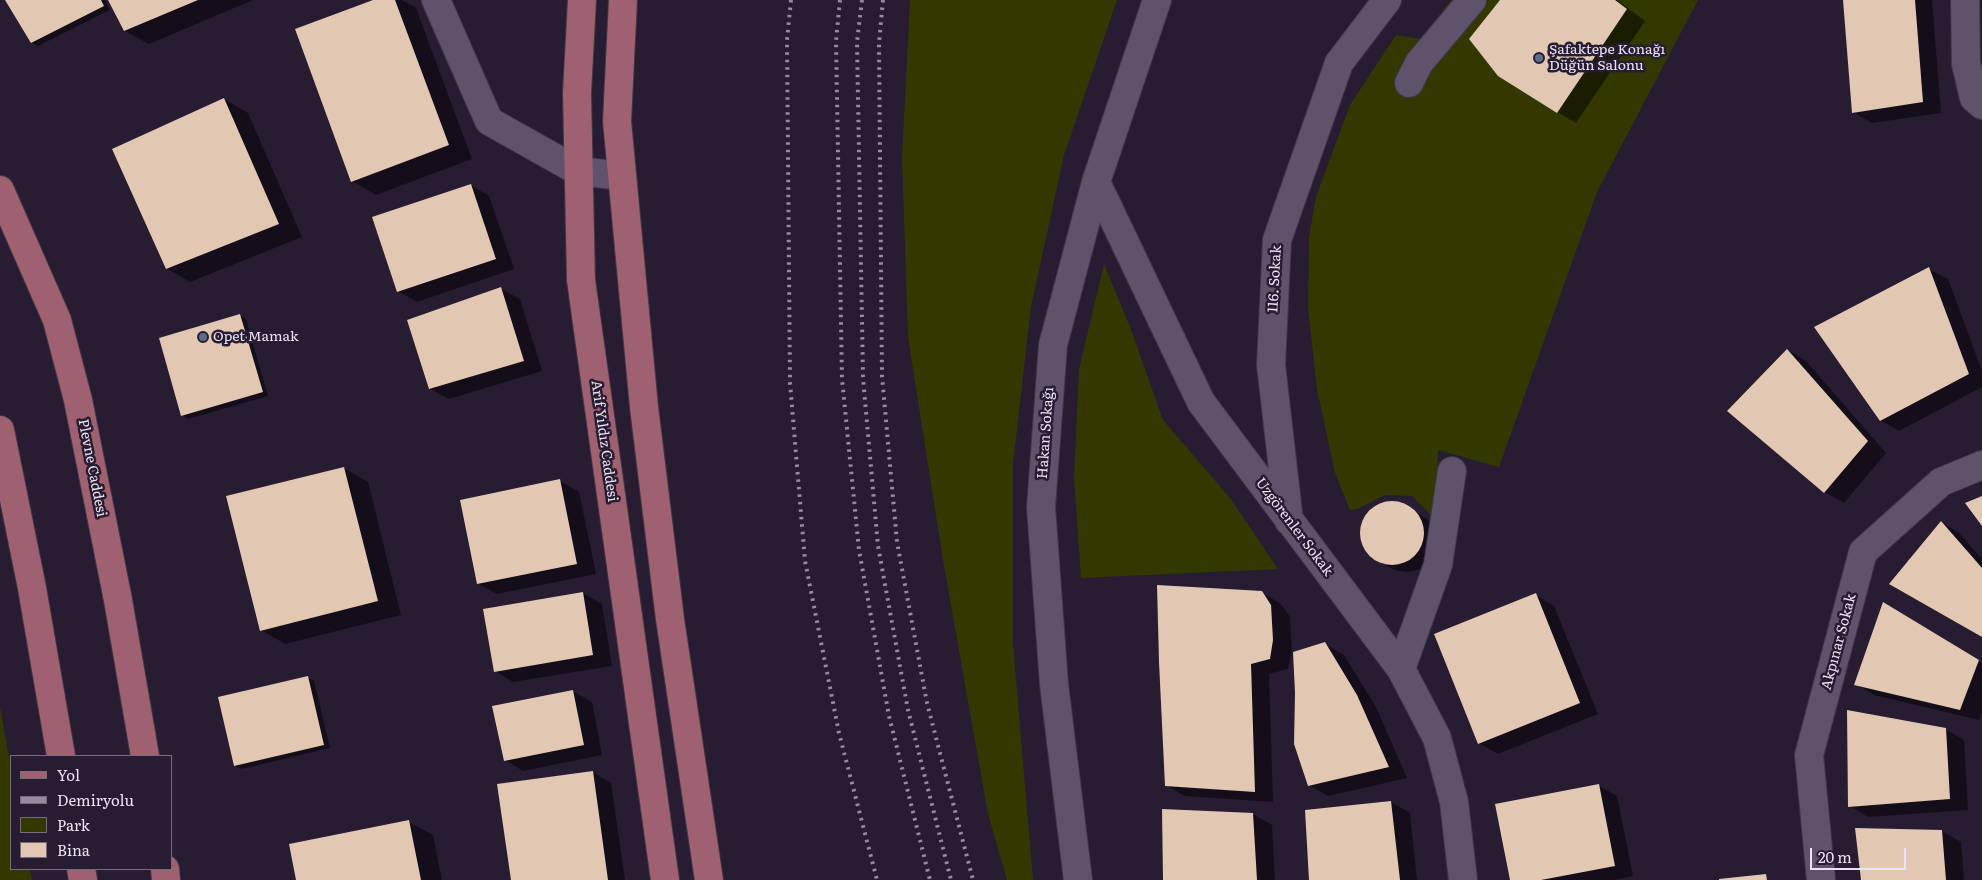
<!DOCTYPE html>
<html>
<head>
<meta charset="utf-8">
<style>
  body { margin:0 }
  #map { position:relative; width:1982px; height:880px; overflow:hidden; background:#271c31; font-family:Literata,serif }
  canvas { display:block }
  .legend { position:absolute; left:10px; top:755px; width:162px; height:115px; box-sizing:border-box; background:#271c31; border:1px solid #756c7e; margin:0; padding:6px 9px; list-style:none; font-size:15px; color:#eae3f2 }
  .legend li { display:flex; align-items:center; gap:10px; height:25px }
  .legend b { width:25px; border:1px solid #756c7e }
  .scale { position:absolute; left:1810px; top:848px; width:96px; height:22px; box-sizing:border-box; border:2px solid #eae3f2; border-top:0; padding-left:6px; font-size:15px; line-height:18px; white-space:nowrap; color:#eae3f2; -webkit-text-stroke:4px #271c31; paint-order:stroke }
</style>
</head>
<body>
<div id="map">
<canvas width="1982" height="880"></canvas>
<ul class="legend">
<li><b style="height:6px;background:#9f606f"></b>Yol</li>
<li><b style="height:6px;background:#958c9e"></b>Demiryolu</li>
<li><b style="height:14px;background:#333800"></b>Park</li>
<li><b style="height:14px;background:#e2c8b2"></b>Bina</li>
</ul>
<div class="scale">20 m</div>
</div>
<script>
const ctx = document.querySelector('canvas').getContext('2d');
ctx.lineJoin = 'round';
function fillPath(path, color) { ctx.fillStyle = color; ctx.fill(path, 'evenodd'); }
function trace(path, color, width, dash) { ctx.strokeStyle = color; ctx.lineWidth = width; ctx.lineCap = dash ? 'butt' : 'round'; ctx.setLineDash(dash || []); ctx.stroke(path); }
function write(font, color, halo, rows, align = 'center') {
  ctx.font = font + ' Literata,serif'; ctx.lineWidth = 5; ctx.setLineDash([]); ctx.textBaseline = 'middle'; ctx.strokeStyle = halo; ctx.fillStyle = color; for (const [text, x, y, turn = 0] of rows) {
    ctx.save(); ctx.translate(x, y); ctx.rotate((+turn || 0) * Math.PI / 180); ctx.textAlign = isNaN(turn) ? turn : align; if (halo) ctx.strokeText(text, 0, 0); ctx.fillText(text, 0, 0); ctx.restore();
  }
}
fillPath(new Path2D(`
  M910,0H1117L1064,155L1031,307L1013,464V644L1033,880H1007L988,814L943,560L908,337L902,157Z
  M1451,0H1698L1597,192L1499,467L1438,450L1436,499L1432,516L1412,496L1386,495L1357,509L1350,510L1335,473L1317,389L1308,308L1309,237L1316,197L1350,105L1396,35L1421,39Z
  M1104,264L1130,327L1163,420L1230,498L1278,569L1081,578L1074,478L1079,369Z
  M0,707L11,768V869H30L32,880H0Z`), '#333800');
fillPath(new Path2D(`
  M7,0H105L110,10L38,46L31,42Z
  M110,0H253L149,44L125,31Z
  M377,0H402L416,8L472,159L376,195L352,181Z
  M1501,0H1617L1645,21L1576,123L1557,112Z
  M1845,0H1932L1941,113L1872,123L1853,112Z
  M224,99L248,113L302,237L190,282L166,268Z
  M471,185L489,196L514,269L417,302L398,291Z
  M1929,269L1948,279L1982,371V387L1899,431L1880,420Z
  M501,289L520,299L542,371L449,399L430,389Z
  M240,315L246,319L268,396L188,419L182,415Z
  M1788,350L1806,361L1886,453L1844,503L1825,492L1729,411Z
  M344,468L368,482L401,615L285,644L261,630Z
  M560,481L579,492L596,574L497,594L478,584Z
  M1385,503H1395L1405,505L1427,519L1433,527L1426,565L1418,570L1408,572L1398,571L1389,567L1375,559L1368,552L1363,544L1361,534L1363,523L1368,514L1375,507Z
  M1941,522L1959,533L1982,559V636Z
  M1261,592L1281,604L1290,617L1292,651L1288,669L1269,674L1273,802L1185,796L1167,786Z
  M583,593L602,604L612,666L513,682L495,671Z
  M1536,595L1554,606L1598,714L1498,754L1479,743Z
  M1902,615L1982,663V712L1979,720L1874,695L1856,684Z
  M1325,644L1344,655L1376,707L1407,778L1328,796L1309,785Z
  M308,677L314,681L330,748L242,769L236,766Z
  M573,691L592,702L602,755L523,771L505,760Z
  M1945,729L1964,740L1968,810L1868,817L1850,806Z
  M593,772L611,783L625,880H512Z
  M1598,785L1617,796L1633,876L1614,880H1511Z
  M1391,802L1410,813L1417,880H1310Z
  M1253,814L1272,825L1275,880H1164Z
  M409,822L433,835L442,880H297Z
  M1942,831L1961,842L1964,880H1862Z`), '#0007');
fillPath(new Path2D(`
  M5,0H101L104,6L31,43Z
  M108,0H198L124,31Z
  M373,0H395L449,145L351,182L295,29Z
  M1500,0H1615L1627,9L1557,113L1498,76L1469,39Z
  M1843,0H1915L1923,102L1852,113Z
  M224,98L279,224L166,269L112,149Z
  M471,184L496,259L397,292L372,217Z
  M1929,267L1969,374L1880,421L1814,327Z
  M501,287L524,361L429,389L407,320Z
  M240,314L263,392L181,416L159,338Z
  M1787,349L1868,441L1824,493L1727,411Z
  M344,467L378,601L260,631L226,496Z
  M560,479L577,564L477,584L460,500Z
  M1982,496V526L1965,503Z
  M1360 533a32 32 0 1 1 64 0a32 32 0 1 1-64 0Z
  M1941,521L1982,568V637L1889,584Z
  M1157,585L1262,591L1271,605L1273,640L1270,659L1251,664L1255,792L1165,786L1159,662Z
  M583,592L593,655L494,672L483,609Z
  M1536,593L1580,703L1478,744L1434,634Z
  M1883,602L1979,660L1960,710L1854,685Z
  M1325,642L1357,695L1389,767L1308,786L1294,744L1295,693L1293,652Z
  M308,676L324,745L234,766L218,697Z
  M573,690L584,745L504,761L492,706Z
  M1847,710L1946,728L1950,799L1848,807Z
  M593,771L608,880H511L497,784Z
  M1599,784L1615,866L1541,880H1510L1495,804Z
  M1391,801L1400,880H1309L1305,810Z
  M1162,809L1253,813L1257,880H1163Z
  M409,820L421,880H296L289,844Z
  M1855,828L1942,830L1946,880H1861Z
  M1766,874L1767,880H1719V879Z`), '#e2c8b2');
const minor = new Path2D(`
  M436,0L489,121L578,171L622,176
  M1965,0L1966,64L1974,98L1982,105
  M1409,83L1419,63L1472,0
  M1096,182L1201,402L1401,669L1437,738L1454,802L1463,880
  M1289,521L1271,365L1277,240L1339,63L1387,0
  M1401,669L1438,565L1452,471
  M1078,880L1054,684L1041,507L1053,345L1096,182L1157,0
  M1821,880L1809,755L1863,552L1941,482L1982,465`);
const major = new Path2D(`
  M582,0L577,93L581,280L665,880
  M623,0L617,121L644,407L670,619L709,880
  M0,190L57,320L78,400L118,600L145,756
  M0,430L32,588L61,756
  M81,869L83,880
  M165,869L166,880`);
trace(minor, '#403748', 30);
trace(major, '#403748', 30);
trace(minor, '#5f526b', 28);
trace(major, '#9f606f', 28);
trace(new Path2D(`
  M791,0L787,40L790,383L805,561L839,733L877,880
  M840,0L836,41L842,379L859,550L889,716L930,880
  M862,0L857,42L863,378L878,546L908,710L951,880
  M883,0L879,43L882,376L897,542L927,703L973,880`), '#958c9e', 4, [2.5, 5]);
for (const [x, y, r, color] of [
  [1539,58,5,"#5c6f8a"],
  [203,337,5,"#5c6f8a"]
]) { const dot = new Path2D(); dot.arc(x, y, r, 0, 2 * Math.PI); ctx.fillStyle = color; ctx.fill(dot); trace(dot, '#271c31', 2); }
write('14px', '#eae3f2', '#271c31', [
  ["Şafaktepe Konağı",1549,50],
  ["Düğün Salonu",1549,66],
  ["Opet Mamak",213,337]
], 'left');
write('14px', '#eae3f2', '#271c31', [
  ["116. Sokak",1275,279,-87],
  ["Hakan Sokağı",1046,433,-86],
  ["Arif Yıldız Caddesi",604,441,82],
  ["Plevne Caddesi",92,468,79],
  ["Uzgörenler Sokak",1294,527,53],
  ["Akpınar Sokak",1839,642,-75]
]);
</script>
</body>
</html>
